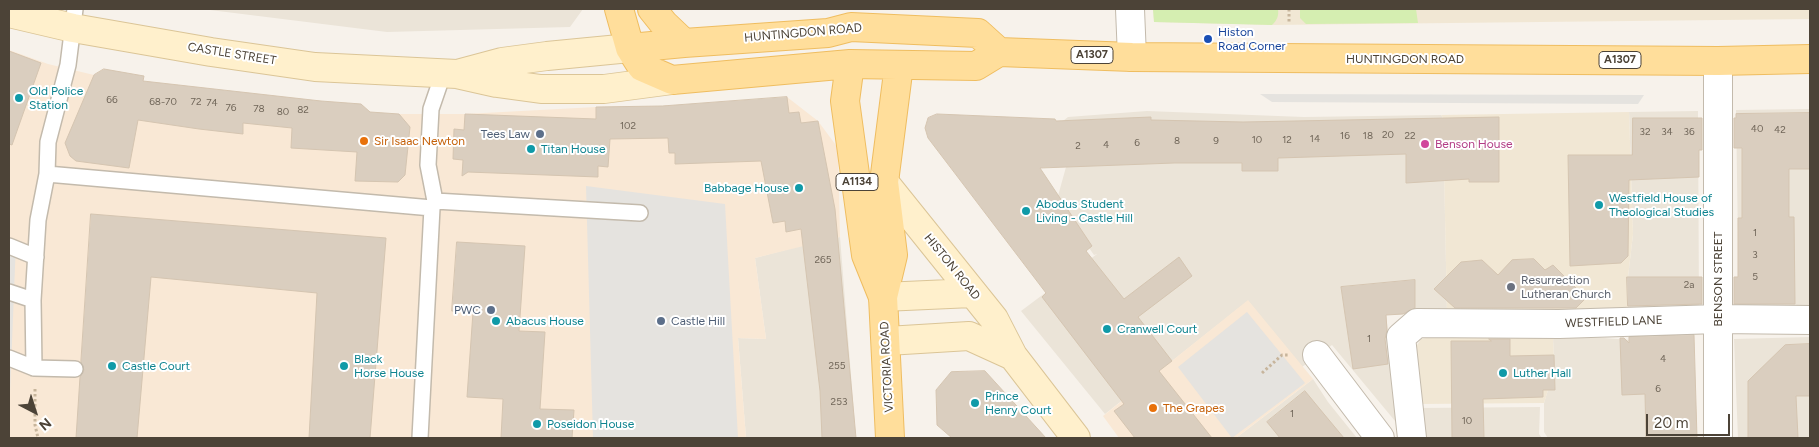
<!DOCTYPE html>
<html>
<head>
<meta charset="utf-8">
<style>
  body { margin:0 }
  #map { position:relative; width:1819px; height:447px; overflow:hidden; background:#f7f2eb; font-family:Figtree,sans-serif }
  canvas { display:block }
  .frame { position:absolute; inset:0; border:10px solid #4c4337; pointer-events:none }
  .north { position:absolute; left:10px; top:387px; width:50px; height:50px; -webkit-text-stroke:4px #fff; paint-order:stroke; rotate:140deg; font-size:14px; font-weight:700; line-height:20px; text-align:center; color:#4c4337 }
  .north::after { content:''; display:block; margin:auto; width:18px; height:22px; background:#4c4337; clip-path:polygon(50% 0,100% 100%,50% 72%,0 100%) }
  .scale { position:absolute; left:1646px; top:414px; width:84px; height:22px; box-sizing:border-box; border:2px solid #4c4337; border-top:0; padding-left:6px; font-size:15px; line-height:18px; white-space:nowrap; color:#4c4337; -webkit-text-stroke:4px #fff; paint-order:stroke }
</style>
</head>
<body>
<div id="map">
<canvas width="1819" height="447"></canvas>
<div class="frame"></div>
<div class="north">N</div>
<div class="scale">20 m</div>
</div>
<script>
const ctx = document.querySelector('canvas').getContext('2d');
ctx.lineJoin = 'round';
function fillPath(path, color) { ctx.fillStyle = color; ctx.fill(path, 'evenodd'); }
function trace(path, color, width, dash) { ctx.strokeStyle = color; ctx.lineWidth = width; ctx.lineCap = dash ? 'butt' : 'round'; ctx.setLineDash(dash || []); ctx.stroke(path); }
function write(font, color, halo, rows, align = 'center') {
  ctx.font = font + ' Figtree,sans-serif'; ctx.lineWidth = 4; ctx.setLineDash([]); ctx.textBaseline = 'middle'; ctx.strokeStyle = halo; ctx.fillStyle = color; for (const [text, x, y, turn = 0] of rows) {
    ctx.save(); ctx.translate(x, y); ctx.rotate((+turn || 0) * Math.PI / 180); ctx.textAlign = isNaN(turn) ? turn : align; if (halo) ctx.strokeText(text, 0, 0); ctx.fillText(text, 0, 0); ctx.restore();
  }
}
fillPath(new Path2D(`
  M202,9H583L570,27L387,32Z
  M1810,109V307L1739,309L1736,110Z
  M1147,111L1304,117L1441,115L1443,118L1447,312L1386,315L1400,427L1332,345L1302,367L1248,301L1105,414L1021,311L1097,254L1094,255L1070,221L1058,196L1066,167L1063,121L1068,117Z
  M1698,111L1699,309L1628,310L1627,285L1633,234L1629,112Z
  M840,237L856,438H746L738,338L766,339L755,258L830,238Z
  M1810,337V438H1738L1734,339Z
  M1553,338H1604L1631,340L1694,338L1697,438H1548L1544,432V403L1548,390L1555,389Z
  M1313,379L1328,402L1357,438H1236Z
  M1540,407L1539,434L1542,438H1423L1419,408Z`), '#ebe4d8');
fillPath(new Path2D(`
  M9,50L48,64L94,75L104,69L144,76L143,81L321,101L361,104L370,112L399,114H465L596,107L662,106L787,97L818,121L838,148L840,237L755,258L766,339L738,338L746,438H9Z
  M1248,300L1313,379L1236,438H1119L1103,416Z`), '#f9e8d5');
fillPath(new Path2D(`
  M1153,9H1810V19L1272,25L1154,22Z
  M1629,112L1633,234L1627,285L1628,310L1447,312L1443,118L1441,115Z
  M1426,338H1553L1555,390H1548L1544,403L1419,404L1416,347L1421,339Z`), '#f1e7d4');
fillPath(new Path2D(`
  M1153,9H1278C1279,16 1277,20 1272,25L1154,22Z
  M1300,9H1416L1418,23L1306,24L1300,18Z`), '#d5eeb1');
fillPath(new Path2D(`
  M1260,94L1644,95L1638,104L1272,102Z
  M586,186L725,204L738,438H593Z
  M9,239L16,242L10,393L9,392Z
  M1247,312L1305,383L1232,438L1178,367Z`), '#e5e3df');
const building = new Path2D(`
  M9,51L41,63L12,145L9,144Z
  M104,69L144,76L143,81L321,101L361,104L370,112L399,114L410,127L405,175L398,182L355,181L357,152L291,148L292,128L243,123V134L199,129L138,120L129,168L76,161L70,156L65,143L94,75Z
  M787,97L789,113L799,112L801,123L818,121L835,209L856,438H822L820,391L801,229L786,232L785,221L773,223L761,161L675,164V153H669L668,138L610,139L608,167L598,166V177L468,172L462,176L463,160L453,159L454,129L464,130L465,114L596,119V107L662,106Z
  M1810,113V169H1789V217H1794L1795,304H1734V277H1738V218H1742V148H1734V118H1736V114Z
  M937,114L1055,119L1056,121L1151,117V120L1243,122L1499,117V182H1469V179L1406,183V154L1278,158V171H1242V163H1174L1040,168L1092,246L1086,251L1124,299L1179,257L1192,276L1138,317L1172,361L1159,371L1212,438H1135L1114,411L1124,404L1042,297L1046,293L928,138L925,128L928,118Z
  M1633,118H1702V150H1699V177L1629,180L1628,256L1621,263L1570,266L1568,155H1632Z
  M91,214L386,238L370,438H309L317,293L151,277L137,438H76L80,377L84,370L81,362Z
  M457,242L525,246L519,331L545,332L540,409L574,410L572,438H501L503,399L467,397L473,312L452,311Z
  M1534,259L1545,270L1553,265L1586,298L1576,308H1455L1434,289L1461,262L1482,260L1498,275L1512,260Z
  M1627,277H1702V304L1628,306Z
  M1415,280V308L1403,314L1386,315L1387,330L1385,339L1388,364L1353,369L1341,287Z
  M1694,335L1697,438H1646L1645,394L1622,395L1620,338H1624L1629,343V337Z
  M1489,339H1510V356L1554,355L1555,390H1543V397L1483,399L1484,438H1452L1451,341H1491Z
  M1810,344V396H1796L1798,438H1748V381L1785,345Z
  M985,371L1046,438H952L937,425L936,390L951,372Z
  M1305,391L1319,408L1344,438H1280L1267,422Z`);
fillPath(building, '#dacebf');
trace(building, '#d5c5b1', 1);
const lane = new Path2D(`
  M47,174L432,208
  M435,201L640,213
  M9,246L36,257
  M9,292L33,300L38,220L47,174L48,142L68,65L75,9
  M33,300L34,368
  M9,358L34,368L75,369
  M420,438L432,208L435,201L428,165L431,109L443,74`);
const street = new Path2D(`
  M1130,9L1132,57
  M1718,61V438
  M1317,355L1380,438
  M1412,438L1401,337L1417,323L1559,324L1718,319L1810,320`);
const secondary = new Path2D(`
  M9,13L73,28L211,52L315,67L457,74L497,83L541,89H604L672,80
  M461,73L502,62L547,56L630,48
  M884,182L994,319L1013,356L1076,438
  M883,297L972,293
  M887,341L969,336L1013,356`);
const primary = new Path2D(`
  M619,9L630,48L642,67L672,80L850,64L976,66L999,52L1132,57L1718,61L1810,59
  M652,9L664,24L684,43
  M630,48L684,43L828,33L851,27L978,33L999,52
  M850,64L845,101L866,255L883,297
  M890,438L883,297L893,255L884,182L899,65`);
trace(lane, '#c3baac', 18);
trace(street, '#c3baac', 30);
trace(secondary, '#dbc597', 30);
trace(primary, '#efbd60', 30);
trace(new Path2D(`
  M1289,9V24
  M1262,373L1282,355H1289
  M35,389V425L38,438`), '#c7b59c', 3, [2.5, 2.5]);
trace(lane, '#fff', 15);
trace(street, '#fff', 28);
trace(secondary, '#fff0cc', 28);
trace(primary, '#ffde9b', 28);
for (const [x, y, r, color] of [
  [1208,39,5,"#1a4fb4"],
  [19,98,5,"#0f9aa8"],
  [540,134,5,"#5c6f8a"],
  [364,141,5,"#e8710a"],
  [1425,144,5,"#d1479c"],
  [531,149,5,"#0f9aa8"],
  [799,188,5,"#0f9aa8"],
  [1599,205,5,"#0f9aa8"],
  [1026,211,5,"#0f9aa8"],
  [1511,287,5,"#6b7280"],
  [491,310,5,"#5c6f8a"],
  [496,321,5,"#0f9aa8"],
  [661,321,5,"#5c6f8a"],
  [1107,329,5,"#0f9aa8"],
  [112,366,5,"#0f9aa8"],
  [344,366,5,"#0f9aa8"],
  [1503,373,5,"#0f9aa8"],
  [975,403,5,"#0f9aa8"],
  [1153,408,5,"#e8710a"],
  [537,424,5,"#0f9aa8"]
]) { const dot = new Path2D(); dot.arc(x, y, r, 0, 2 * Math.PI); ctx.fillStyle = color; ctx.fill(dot); trace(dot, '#fff', 2); }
write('10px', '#706659', null, [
  ["66",112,100],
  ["68-70",163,102],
  ["72",196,102],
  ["74",212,103],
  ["76",231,108],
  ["78",259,109],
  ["82",303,110],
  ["80",283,112],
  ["102",628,126],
  ["40",1757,129],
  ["42",1780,130],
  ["32",1645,132],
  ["34",1667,132],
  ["36",1689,132],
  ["20",1388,135],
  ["16",1345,136],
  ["18",1368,136],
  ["22",1410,136],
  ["14",1315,139],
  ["10",1257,140],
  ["12",1287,140],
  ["8",1177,141],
  ["9",1216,141],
  ["6",1137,143],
  ["4",1106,145],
  ["2",1078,146],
  ["1",1755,233],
  ["3",1755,255],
  ["265",823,260],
  ["5",1755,277],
  ["2a",1689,285],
  ["1",1369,339],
  ["4",1663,359],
  ["255",837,366],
  ["6",1658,389],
  ["253",839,402],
  ["1",1292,414],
  ["10",1467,421]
]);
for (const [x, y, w] of [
  [1092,55,42],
  [1620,60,42],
  [857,182,42]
]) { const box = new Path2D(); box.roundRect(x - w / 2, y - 8.5, w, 17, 4); ctx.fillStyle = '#fff'; ctx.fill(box); trace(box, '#4c4337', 1); }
write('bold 11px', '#4c4337', null, [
  ["A1307",1092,55],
  ["A1307",1620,60],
  ["A1134",857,182]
]);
write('12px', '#164399', '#fff', [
  ["Histon",1218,32],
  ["Road Corner",1218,46]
], 'left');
write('12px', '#4c4337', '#fff', [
  ["HUNTINGDON ROAD",803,33,-5],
  ["CASTLE STREET",232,54,9],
  ["HUNTINGDON ROAD",1405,59],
  ["HISTON ROAD",952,267,51],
  ["BENSON STREET",1718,279,-90],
  ["WESTFIELD LANE",1614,322,-2],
  ["VICTORIA ROAD",887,367,-93]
]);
write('12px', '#0d838f', '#fff', [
  ["Old Police",29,91],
  ["Station",29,105],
  ["Titan House",541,149],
  ["Babbage House",789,188,"right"],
  ["Westfield House of",1609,198],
  ["Theological Studies",1609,212],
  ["Abodus Student",1036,204],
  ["Living - Castle Hill",1036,218],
  ["Abacus House",506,321],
  ["Cranwell Court",1117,329],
  ["Black",354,359],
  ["Horse House",354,373],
  ["Castle Court",122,366],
  ["Luther Hall",1513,373],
  ["Prince",985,396],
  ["Henry Court",985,410],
  ["Poseidon House",547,424]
], 'left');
write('12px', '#4e5e75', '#fff', [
  ["Tees Law",530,134],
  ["PWC",481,310],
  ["Castle Hill",671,321,"left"]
], 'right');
write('12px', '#c56008', '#fff', [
  ["Sir Isaac Newton",374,141],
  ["The Grapes",1163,408]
], 'left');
write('12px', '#b23c85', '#fff', [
  ["Benson House",1435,144]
], 'left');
write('12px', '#5b616d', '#fff', [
  ["Resurrection",1521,280],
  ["Lutheran Church",1521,294]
], 'left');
</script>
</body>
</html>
